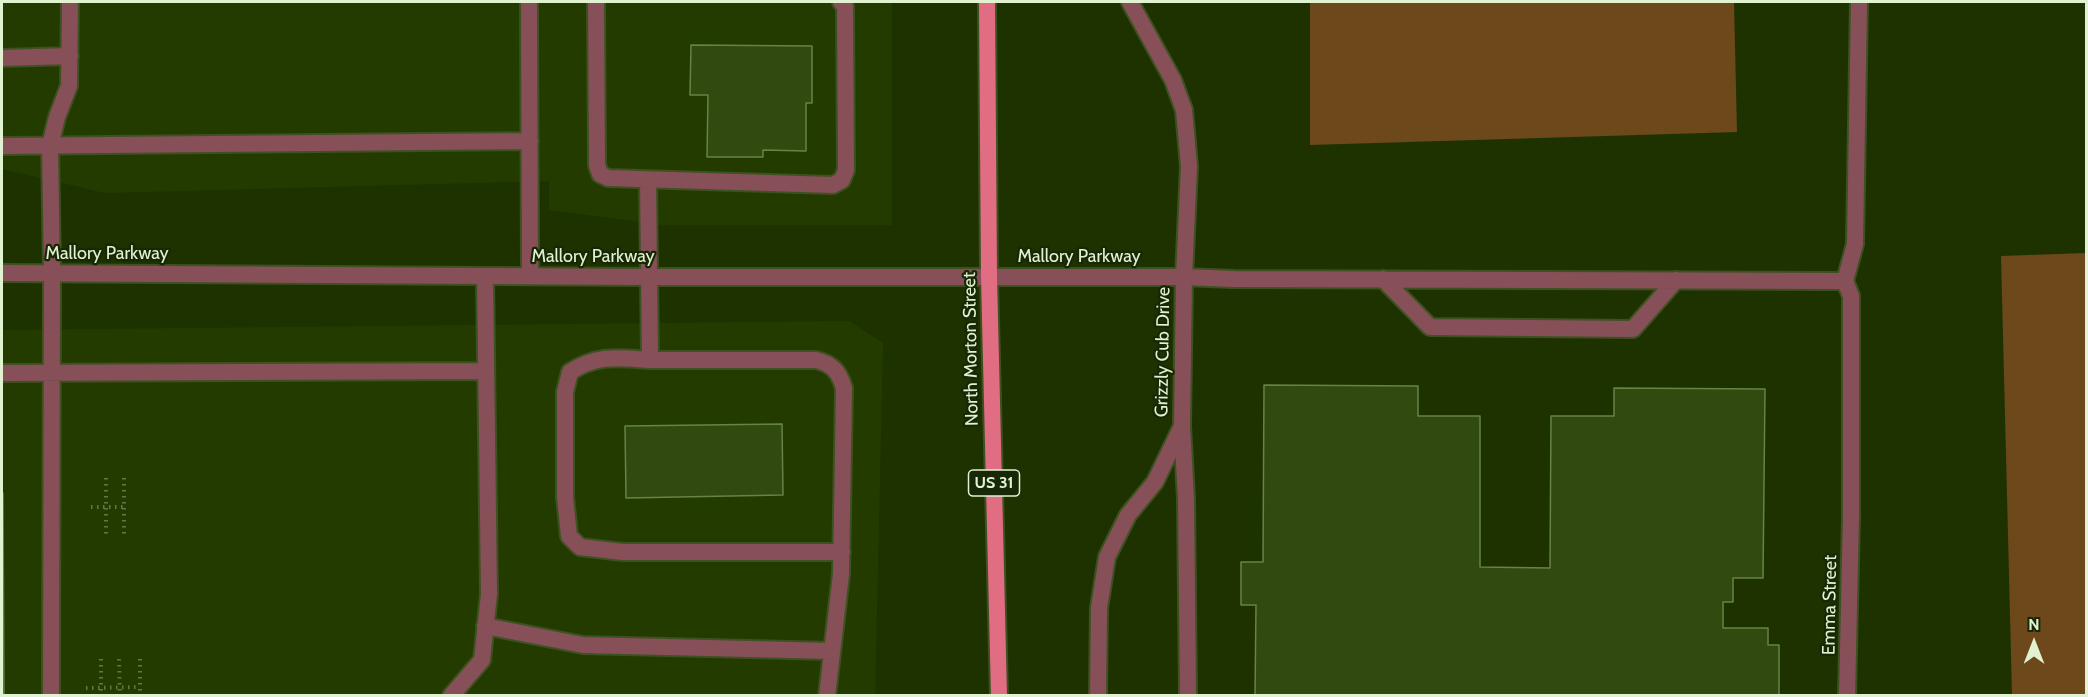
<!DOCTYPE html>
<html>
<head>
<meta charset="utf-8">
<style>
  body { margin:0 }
  #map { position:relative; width:2088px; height:697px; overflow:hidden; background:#1e3200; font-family:Cabin,sans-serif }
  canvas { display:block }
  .frame { position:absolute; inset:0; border:3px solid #e0f2d0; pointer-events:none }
  .north { position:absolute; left:2004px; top:613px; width:60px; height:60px; -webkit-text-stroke:4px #182705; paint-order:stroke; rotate:0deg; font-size:16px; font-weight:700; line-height:24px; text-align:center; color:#e0f2d0 }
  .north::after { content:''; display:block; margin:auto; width:21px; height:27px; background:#e0f2d0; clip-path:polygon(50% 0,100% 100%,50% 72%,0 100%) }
</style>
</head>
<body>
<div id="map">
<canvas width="2088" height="697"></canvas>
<div class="frame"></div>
<div class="north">N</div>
</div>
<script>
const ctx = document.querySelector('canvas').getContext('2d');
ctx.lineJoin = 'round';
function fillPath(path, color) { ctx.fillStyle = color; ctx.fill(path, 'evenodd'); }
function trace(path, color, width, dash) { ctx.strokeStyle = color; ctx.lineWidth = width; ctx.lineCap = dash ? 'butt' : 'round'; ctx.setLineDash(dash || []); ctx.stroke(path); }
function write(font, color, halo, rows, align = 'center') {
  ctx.font = font + ' Cabin,sans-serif'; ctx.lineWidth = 4.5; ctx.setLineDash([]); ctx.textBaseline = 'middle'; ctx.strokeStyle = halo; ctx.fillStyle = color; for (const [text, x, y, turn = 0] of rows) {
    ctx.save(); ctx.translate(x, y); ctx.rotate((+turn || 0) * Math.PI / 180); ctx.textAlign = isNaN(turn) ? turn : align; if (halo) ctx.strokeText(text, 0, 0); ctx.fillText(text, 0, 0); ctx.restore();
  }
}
fillPath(new Path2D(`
  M2,2H892V225H663L549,210V181L105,193L2,169Z
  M849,321L883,343L875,695H2V330Z`), '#243b00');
fillPath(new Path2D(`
  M1310,2H1734L1737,132L1310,145Z
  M2086,253V695H2012L2001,256Z`), '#6c481a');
const building = new Path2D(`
  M691,45L812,46V103H806V151L763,150V157H707L708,95H690Z
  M1264,385L1418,386V416H1480V567L1550,568L1551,416H1614V388L1765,389L1763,578H1733V602H1723V628H1768V645H1779V696H1255L1256,605H1241V562H1263Z
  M782,424L783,495L626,498L625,426Z
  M2,493H3L4,696H2Z`);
fillPath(building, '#314a0f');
trace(building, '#668445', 1.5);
const service = new Path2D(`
  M529,2L530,276
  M596,2L597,165L600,174L608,178L833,185L842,180L846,170L845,6L841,2
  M2,58L70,56
  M2,146L530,141
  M648,180L650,360H816C833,364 839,372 844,388L841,574L827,696
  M1184,277L1233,279L1845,281L1851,296V515
  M1383,279L1430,327L1633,329L1676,280
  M1845,281L1855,244L1859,2
  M650,360C618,358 598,354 570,372L565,392V497L569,536L580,547L623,552H842
  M2,373L486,371
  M1182,426L1186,499L1188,696
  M485,626L583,645L832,651
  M51,696L52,273L50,146L57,117L69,86L70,2
  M451,696L482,660L489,594L485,276`);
const minor = new Path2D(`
  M2,273L650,277H1184
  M1098,696L1099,608L1107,557L1128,515L1155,482L1182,426L1184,277L1189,166L1184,110L1173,80L1130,2
  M1847,696L1851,515`);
const primary = new Path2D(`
  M987,2L989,276L999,696`);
trace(service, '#3d5121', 20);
trace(minor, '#3d5121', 20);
trace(primary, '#3d5121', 20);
trace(new Path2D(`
  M106,478V536
  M124,478V535
  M91,507H124
  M101,659V696
  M119,659L120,696
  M140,659V696
  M86,688L140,687`), '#63764a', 4, [1.5, 4.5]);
trace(service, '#874f58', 16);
trace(minor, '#874f58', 16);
trace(primary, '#e16d83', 16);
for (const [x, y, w] of [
  [994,483,51]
]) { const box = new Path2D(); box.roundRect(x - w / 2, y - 13, w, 26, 4.5); ctx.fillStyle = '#182705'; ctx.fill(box); trace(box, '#e0f2d0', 1.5); }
write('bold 16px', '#e0f2d0', null, [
  ["US 31",994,483]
]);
write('18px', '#e0f2d0', '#182705', [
  ["Mallory Parkway",107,254],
  ["Mallory Parkway",593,257],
  ["Mallory Parkway",1079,257],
  ["North Morton Street",971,349,-91],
  ["Grizzly Cub Drive",1163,352,-89],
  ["Emma Street",1830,605,-89]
]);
</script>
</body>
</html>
